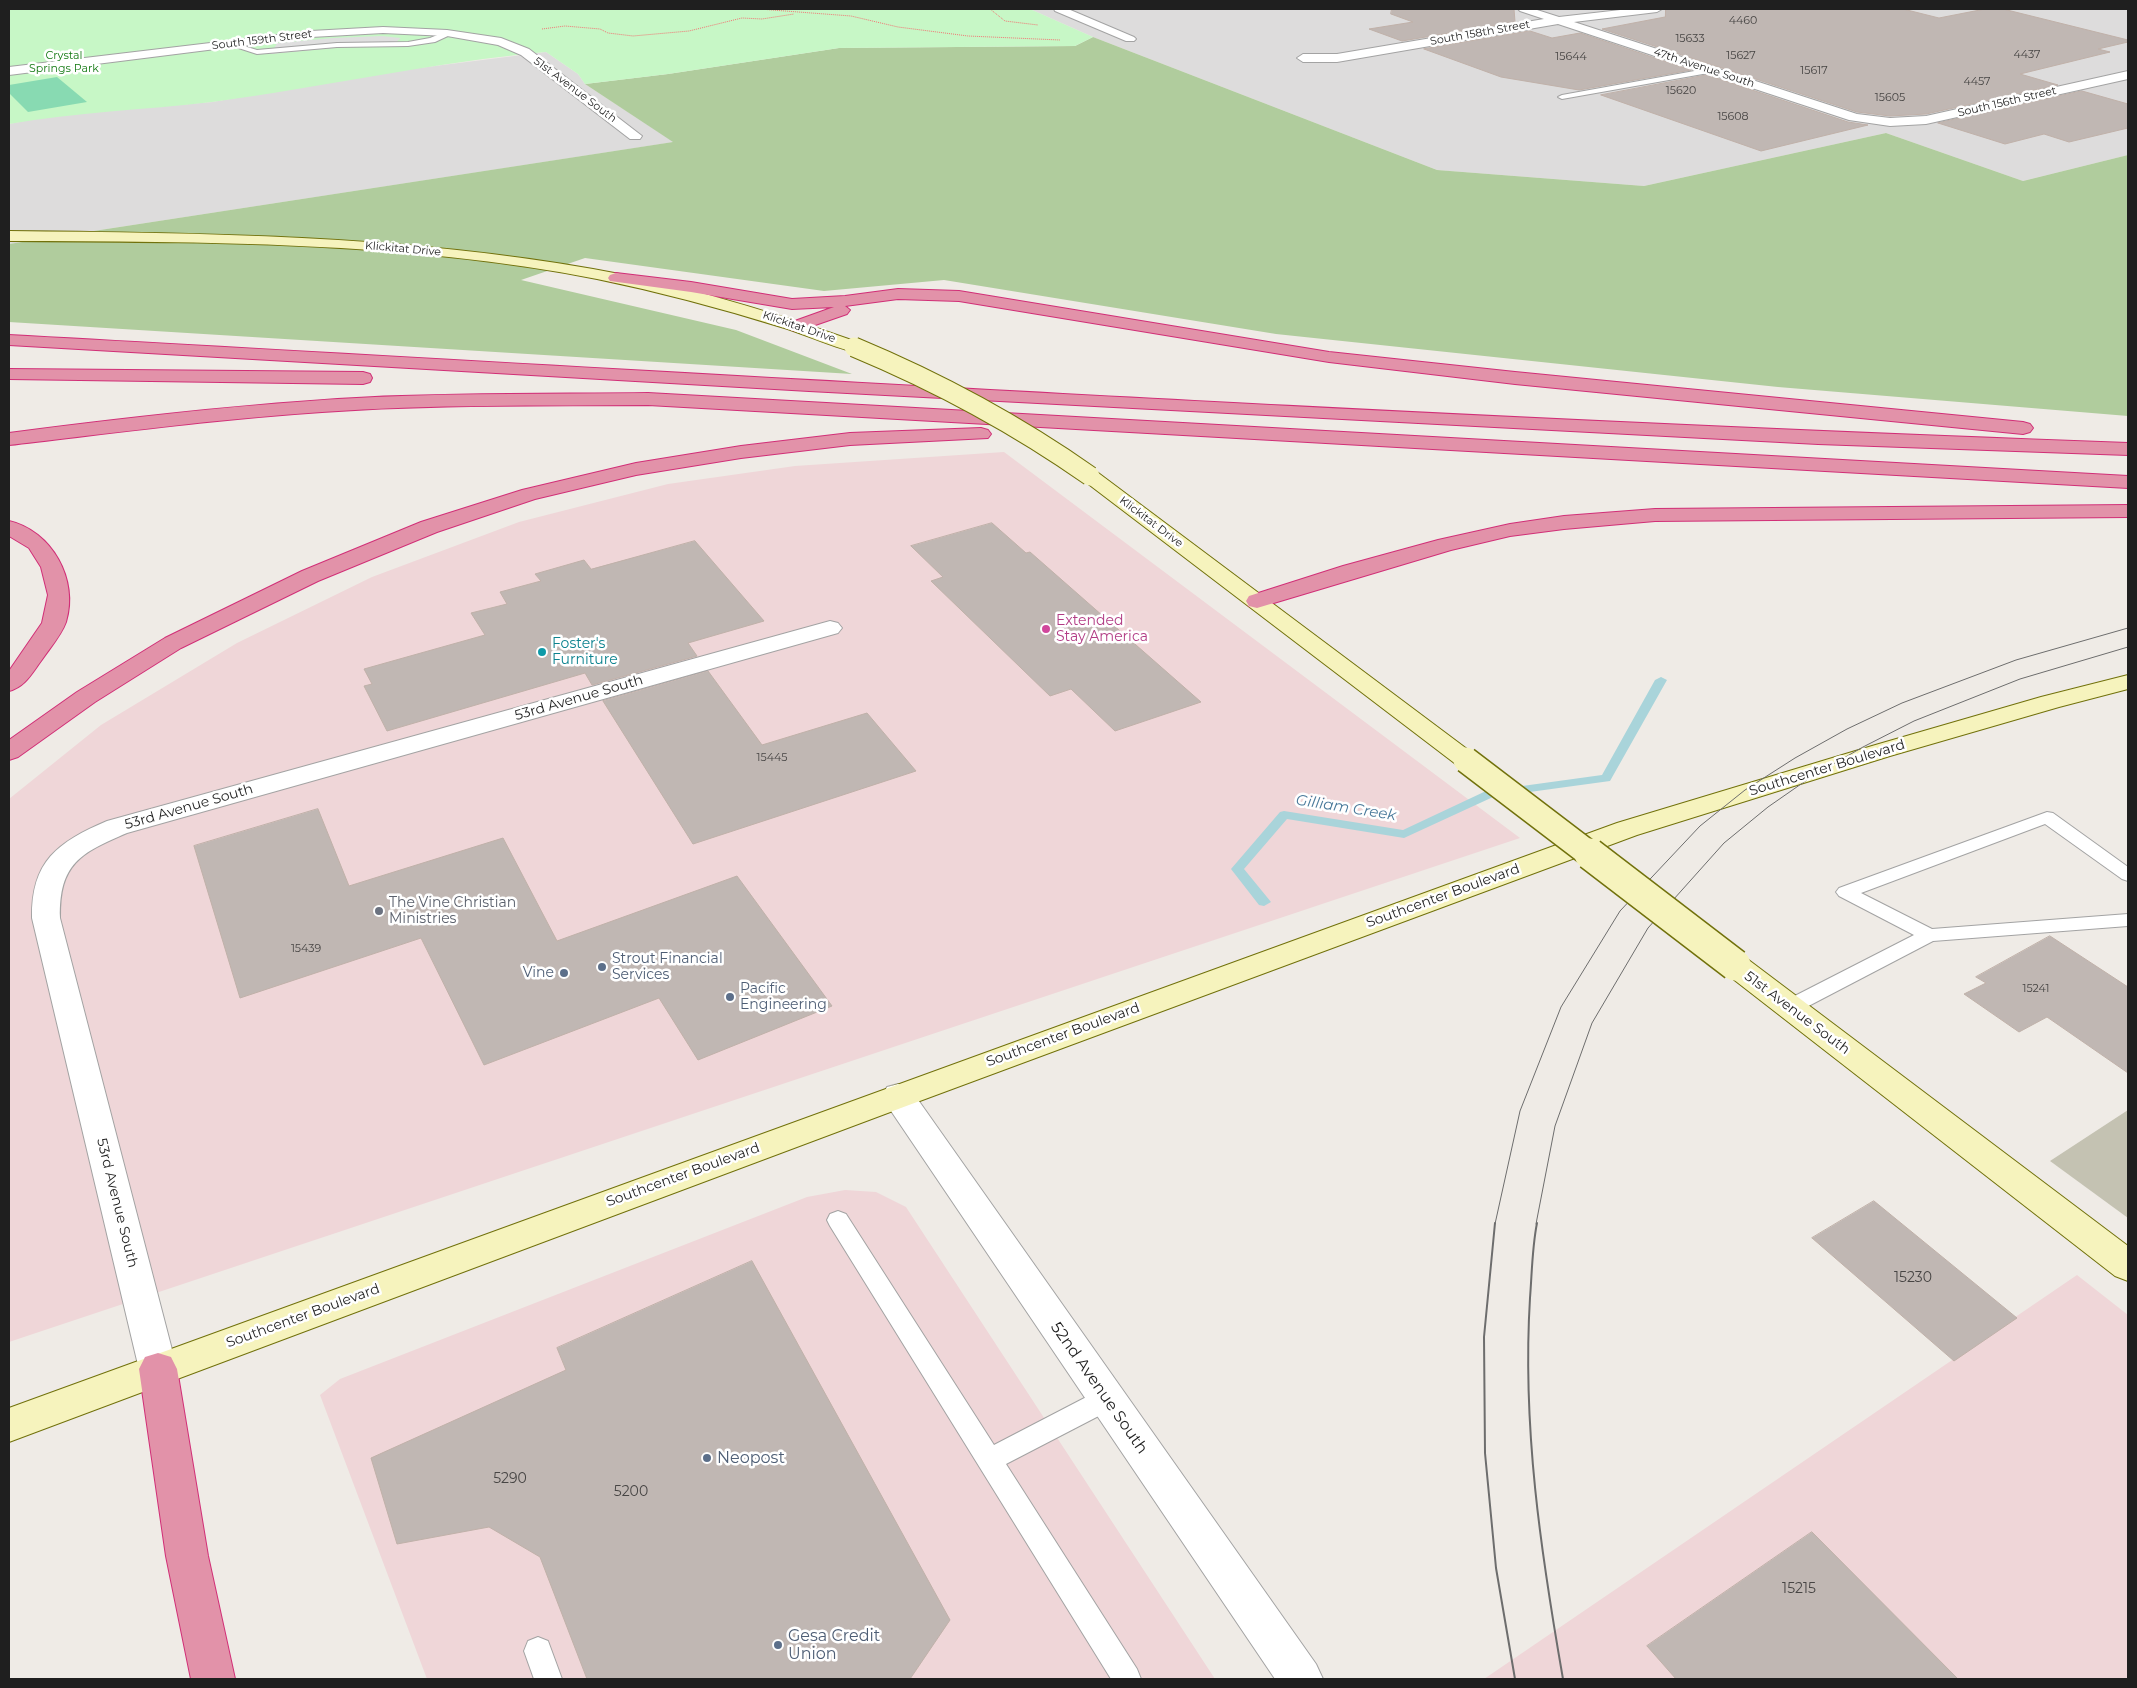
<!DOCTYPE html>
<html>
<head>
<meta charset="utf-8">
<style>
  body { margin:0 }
  #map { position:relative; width:2137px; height:1688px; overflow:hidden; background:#efebe6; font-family:Montserrat,sans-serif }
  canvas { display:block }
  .frame { position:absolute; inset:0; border:10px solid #1f1f1f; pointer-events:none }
</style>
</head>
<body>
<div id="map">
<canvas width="2137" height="1688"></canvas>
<div class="frame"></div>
</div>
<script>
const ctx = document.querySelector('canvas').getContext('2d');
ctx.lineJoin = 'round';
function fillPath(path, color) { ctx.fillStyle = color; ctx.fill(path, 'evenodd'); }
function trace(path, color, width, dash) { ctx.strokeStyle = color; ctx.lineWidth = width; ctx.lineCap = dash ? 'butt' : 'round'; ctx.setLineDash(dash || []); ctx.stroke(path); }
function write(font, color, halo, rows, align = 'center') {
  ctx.font = font + ' Montserrat,sans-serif'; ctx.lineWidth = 5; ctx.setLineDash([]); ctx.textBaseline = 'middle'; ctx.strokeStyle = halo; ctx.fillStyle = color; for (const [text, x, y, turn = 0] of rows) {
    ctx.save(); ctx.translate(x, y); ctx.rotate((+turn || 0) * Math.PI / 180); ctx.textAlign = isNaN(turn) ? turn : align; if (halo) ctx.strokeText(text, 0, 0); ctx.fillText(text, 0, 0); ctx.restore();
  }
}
fillPath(new Path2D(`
  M1030,9H2128V155L2023,181L1886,133L1644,186L1437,170L1093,37Z
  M546,52L578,74L585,84L674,142L9,244V124L49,116L212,102L395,71Z`), '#dddcdc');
fillPath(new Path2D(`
  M1004,452L1520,838L9,1342V799L101,725L237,643L372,577L519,522L668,484L795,466Z
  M845,1190L876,1192L906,1207L1215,1679H427L320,1395L340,1379L807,1197Z
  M2077,1275L2128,1315V1679H1484Z`), '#efd6d8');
fillPath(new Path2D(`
  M2128,1110V1218L2050,1161Z`), '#c4c2b2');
fillPath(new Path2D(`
  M1093,37L1437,170L1644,186L1886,133L2023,181L2128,155V416L1778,387L1276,334L944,280L824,291L585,258L521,280L736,330L852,374L9,322V244L673,142L585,84L668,74L839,48L1075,46Z`), '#b0cc9d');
fillPath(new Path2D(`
  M9,9H1030L1093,37L1075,46L839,48L668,74L585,84L578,74L546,52C434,62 324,87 212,102C144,110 76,112 9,124Z`), '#c7f7c6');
fillPath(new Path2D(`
  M57,77L87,102L28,112L9,93V85Z`), '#88dab2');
fillPath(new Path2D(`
  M382,36L401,38L390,47H344L271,54L277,43L333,38Z`), '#dfdfdf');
fillPath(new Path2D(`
  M1661,677L1667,680L1610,781L1493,797L1404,838L1287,819L1244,869L1271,902L1264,906L1259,905L1231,869L1280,812L1284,811L1403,830L1486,791L1602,775L1655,680Z`), '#a9d4da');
const building = new Path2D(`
  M1392,9H1514L1515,22L1402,41L1369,29L1413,22L1391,14Z
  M1666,9H1903L1939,18L1985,9H2003L2128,40V42L2098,49L2110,52L2020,74L2058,85L1926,114L1890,116L1857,112L1602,29L1665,17Z
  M1530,31L1552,38L1580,33L1691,70L1579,90L1501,77L1424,49Z
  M1707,75L1848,122L1868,125L1761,151L1601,95Z
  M2082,91L2128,104V128L2069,142L2044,134L2005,144L1938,123Z
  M992,523L1026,553L1030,552L1201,702L1115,731L1071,689L1050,696L931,581L943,577L911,546Z
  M695,541L764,621L688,643L697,656L592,685L585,673L387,731L364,686L372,684L364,669L485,635L471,613L507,604L500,592L541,581L535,574L584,560L591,569Z
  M708,671L762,745L867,713L916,771L693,844L603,701Z
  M318,809L349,886L503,838L557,941L737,876L832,1006L698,1060L659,998L484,1065L421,938L240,998L194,846Z
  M2050,936L2128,987V1073L2047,1017L2019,1032L1964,994L1986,983L1976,977Z
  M1874,1201L2017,1318L1954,1361L1812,1238Z
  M752,1261L950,1620L910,1679H587L540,1557L489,1527L397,1544L371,1458L566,1370L557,1348Z
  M1812,1532L1958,1679H1676L1647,1646Z`);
fillPath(building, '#c0b7b3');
trace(building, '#c0b1a9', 1);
const lane = new Path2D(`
  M447,31H450V35L435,42L408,46L337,47L257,54L223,43L227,41L257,50L337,43L408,42L430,38Z
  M1711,68H1714V72L1562,99L1558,97L1562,95Z
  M2047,812L2053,813L2128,867V881L2122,879L2045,824L1861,893L1932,929L2128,914V926L1933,941L1797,1012L1790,1014L1783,1012L1780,1007L1783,1002L1914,935L1839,896L1836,892L1839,888Z
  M838,1211L846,1214L994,1445L1098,1391L1107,1388L1116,1391L1119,1399L1116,1407L1006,1464L1137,1669L1141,1679H1111L830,1226L827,1220L830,1214Z
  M538,1637L548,1641L562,1679H534L524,1651L528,1641Z`);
const street = new Path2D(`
  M1054,9H1068L1134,37L1136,39L1134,41H1126L1055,11Z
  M1518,9H1534L1559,17L1629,9H1662L1657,12L1574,22L1857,114L1890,118L1926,116L2128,71V79L1926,124L1890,126L1849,120L1558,24L1337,62H1303L1297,58L1303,54H1337L1544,19L1520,11Z
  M383,27L447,30L501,38L529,49L642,136L640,139H630L521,55L498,45L447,36L383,33L311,37L9,75V67L311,31Z
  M830,621L838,623L842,628L838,633L127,833C80,853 59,864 60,918L177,1369L171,1381L158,1385L145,1381L139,1369L32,918C31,861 58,842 107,821Z
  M898,1084L909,1087L1316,1664L1323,1679H1275L887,1105L882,1096L887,1087Z`);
const secondary = new Path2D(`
  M9,231C205,233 400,235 593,269C685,285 773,312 860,343L863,347L860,351L854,352C829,346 805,334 781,327C720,308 660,292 597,279C404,241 205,242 9,241Z
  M1090,470L1097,472L1475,755L1479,760L1475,765L1466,768L1457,765L1083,480L1080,476L1083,472Z
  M2128,675V689L2059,707L1890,756L1637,835L909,1105L9,1442V1408L1617,823L1872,746L2041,697Z
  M1735,955L1746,958L2128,1246V1281L2115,1276L1724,972L1720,965L1724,958Z`);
const highway = new Path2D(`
  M616,273L691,282L792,299L845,296L898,289L959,291L1329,352L1515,372L2023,422L2030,424L2033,428L2030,432L2023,434L1515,384L1329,362L959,301L898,299L845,306L850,310L847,314L798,331L792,330L789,326L792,322L834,307L792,309L691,292L610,281L608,278L610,275Z
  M9,335C715,374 1421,418 2128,443V455L1818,444L809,391L9,345Z
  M9,369L363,372L370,374L372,378L370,382L363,384L9,379Z
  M648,393L2128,476V488L648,405C539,406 431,404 322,412C217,419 113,433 9,445V433C131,417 252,403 375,397C466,393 557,394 648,393Z
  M981,428L988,430L991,434L988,438L850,445L741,458L636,475L535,499L437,532L318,581L181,648L95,702L18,757L9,760V740L77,692L165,638L302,571L421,522L522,490L636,463L741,446L850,433Z
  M2128,505V517L1655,521L1564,529L1510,536L1451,550L1257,608L1249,606L1246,601L1249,596L1343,566L1438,540L1510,524L1564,516L1655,509Z
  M9,521C52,531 79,580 66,622C61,636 49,649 41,661C32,673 25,687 9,691V671L42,623L48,595L41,567L29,548L9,536Z
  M158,1353L171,1357L177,1369L208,1556L235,1679H191L166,1556L139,1369L145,1357Z`);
trace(lane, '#a3a3a3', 2);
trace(street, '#a3a3a3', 2);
trace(secondary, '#71710b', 2);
trace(highway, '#d12f77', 2);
trace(new Path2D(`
  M759,9L851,16L898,27L968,36L1060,40
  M990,9L1005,21L1038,25
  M542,29L565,26L600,29L608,33L633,36L689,31L742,18L762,19L794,14`), '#f27574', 1, [1, 1]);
fillPath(lane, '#fff');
fillPath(street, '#fff');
fillPath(secondary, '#f6f3bd');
fillPath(highway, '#e292a9');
trace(new Path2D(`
  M1495,1224L1520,1111L1561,1007L1620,911L1700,826L1745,790L1795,758L1847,729L1902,703L2016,660L2128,628
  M1536,1224L1555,1126L1592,1023L1648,928L1724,843L1768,807L1814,775L1863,747L1914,721L2020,679L2128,647`), '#6d6d6d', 1);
trace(new Path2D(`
  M1495,1223L1484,1337L1485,1453L1496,1568L1515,1679
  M1537,1223C1532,1248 1532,1273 1530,1298C1522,1427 1541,1553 1563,1679`), '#6d6d6d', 2);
const secondaryBridgeFar2 = new Path2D(`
  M854,347C938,382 1016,424 1090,476`);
const secondaryBridgeFar1 = new Path2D(`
  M1466,760L1592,856`);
const secondaryBridge = new Path2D(`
  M1590,854L1735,965`);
trace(secondaryBridgeFar2, '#71710b', 21, []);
trace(secondaryBridgeFar1, '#71710b', 28, []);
trace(secondaryBridge, '#71710b', 34, []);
trace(secondaryBridgeFar2, '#f6f3bd', 19);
trace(secondaryBridgeFar1, '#f6f3bd', 25);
trace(secondaryBridge, '#f6f3bd', 31);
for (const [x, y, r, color] of [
  [1046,629,5,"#d1479c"],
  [542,652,5,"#0f9aa8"],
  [379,911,5,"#6b7280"],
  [602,967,5,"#5c6f8a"],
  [564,973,5,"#5c6f8a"],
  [730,997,5,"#5c6f8a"],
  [707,1458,5,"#5c6f8a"],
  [778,1645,5,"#5c6f8a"]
]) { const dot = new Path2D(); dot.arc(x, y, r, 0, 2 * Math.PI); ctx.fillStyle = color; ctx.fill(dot); trace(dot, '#fff', 2); }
write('11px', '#474544', null, [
  ["4460",1743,21],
  ["15633",1690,39],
  ["4437",2027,55],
  ["15627",1741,56],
  ["15644",1571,57],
  ["15617",1814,71],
  ["4457",1977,82],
  ["15620",1681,91],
  ["15605",1890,98],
  ["15608",1733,117],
  ["15445",772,758],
  ["15439",306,949],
  ["15241",2036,989]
]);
write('11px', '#1f1f1f', '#fff', [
  ["South 158th Street",1480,33,-10],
  ["South 159th Street",262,40,-7],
  ["47th Avenue South",1704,68,18],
  ["51st Avenue South",575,90,37],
  ["South 156th Street",2007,102,-13],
  ["Klickitat Drive",403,249,5],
  ["Klickitat Drive",799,327,19],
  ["Klickitat Drive",1151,522,37]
]);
write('11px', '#137912', '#fff', [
  ["Crystal",64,56],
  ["Springs Park",64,69]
]);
write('14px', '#b23c85', '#fff', [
  ["Extended",1056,621],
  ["Stay America",1056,637]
], 'left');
write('14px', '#0d838f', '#fff', [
  ["Foster's",552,644],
  ["Furniture",552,660]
], 'left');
write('14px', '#1f1f1f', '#fff', [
  ["53rd Avenue South",579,698,-16],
  ["Southcenter Boulevard",1827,768,-17],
  ["53rd Avenue South",189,807,-16],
  ["Southcenter Boulevard",1443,896,-20],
  ["51st Avenue South",1797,1013,37],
  ["Southcenter Boulevard",1063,1035,-20],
  ["Southcenter Boulevard",683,1175,-20],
  ["53rd Avenue South",117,1203,76],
  ["Southcenter Boulevard",303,1316,-20]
]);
write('14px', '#5b616d', '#fff', [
  ["The Vine Christian",389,903],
  ["Ministries",389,919]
], 'left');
write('14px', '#4e5e75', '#fff', [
  ["Strout Financial",612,959],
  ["Services",612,975],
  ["Vine",554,973,"right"],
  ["Pacific",740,989],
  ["Engineering",740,1005]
], 'left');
write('14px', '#474544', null, [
  ["15230",1913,1278],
  ["5290",510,1479],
  ["5200",631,1492],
  ["15215",1799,1589]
]);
write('italic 15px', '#4a7a9b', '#fff', [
  ["Gilliam Creek",1346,808,9]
]);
write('16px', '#1f1f1f', '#fff', [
  ["52nd Avenue South",1099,1388,55]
]);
write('16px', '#4e5e75', '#fff', [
  ["Neopost",717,1458],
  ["Gesa Credit",788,1636],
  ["Union",788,1654]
], 'left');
</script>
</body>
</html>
